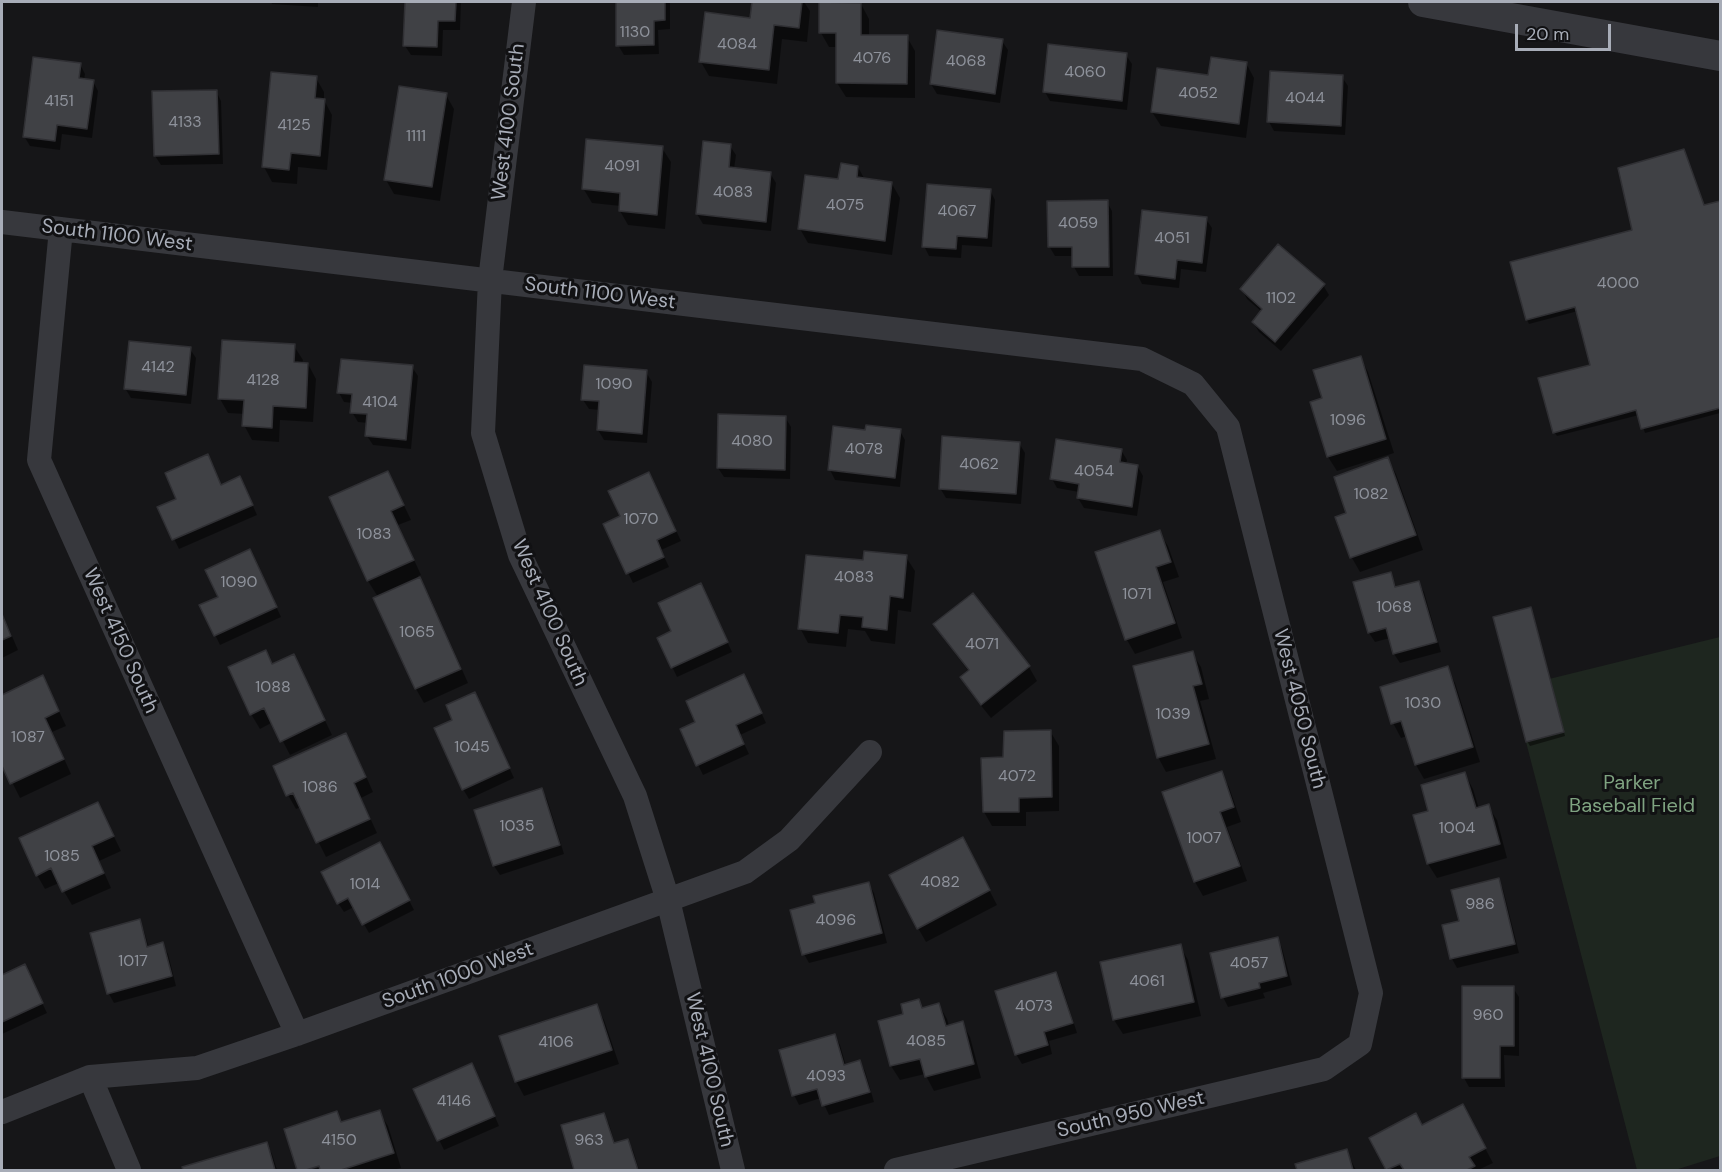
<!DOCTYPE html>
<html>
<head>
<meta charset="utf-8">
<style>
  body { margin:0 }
  #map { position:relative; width:1722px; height:1172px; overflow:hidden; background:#161618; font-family:"DM Sans",sans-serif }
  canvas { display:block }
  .frame { position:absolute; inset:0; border:3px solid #a8adb8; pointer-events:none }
  .scale { position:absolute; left:1515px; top:24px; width:96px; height:27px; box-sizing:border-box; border:3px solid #a8adb8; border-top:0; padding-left:8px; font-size:18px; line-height:21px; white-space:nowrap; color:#a8adb8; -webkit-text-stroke:4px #111113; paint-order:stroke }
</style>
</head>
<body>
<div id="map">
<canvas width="1722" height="1172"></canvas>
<div class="frame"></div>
<div class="scale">20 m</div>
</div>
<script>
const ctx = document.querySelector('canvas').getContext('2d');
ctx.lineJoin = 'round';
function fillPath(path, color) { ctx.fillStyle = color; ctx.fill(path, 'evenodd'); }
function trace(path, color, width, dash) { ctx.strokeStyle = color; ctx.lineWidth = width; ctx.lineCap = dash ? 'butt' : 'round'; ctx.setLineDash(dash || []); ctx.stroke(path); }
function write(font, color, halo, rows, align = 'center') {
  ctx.font = font + ' "DM Sans",sans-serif'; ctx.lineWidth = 6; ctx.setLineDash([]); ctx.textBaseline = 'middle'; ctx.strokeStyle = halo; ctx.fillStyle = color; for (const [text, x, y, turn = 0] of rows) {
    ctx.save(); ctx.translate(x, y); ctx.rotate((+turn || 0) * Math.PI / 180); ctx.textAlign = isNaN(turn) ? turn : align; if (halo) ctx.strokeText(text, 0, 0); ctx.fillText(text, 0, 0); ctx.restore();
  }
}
fillPath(new Path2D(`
  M1720,637V1156L1675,1170H1637L1526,742L1564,732L1549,679Z`), '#1e261f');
fillPath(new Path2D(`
  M271,2H318V7L272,4Z
  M407,2H461L460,30H443L442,56L411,55L405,46Z
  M617,2H670V29L658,30L659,54L624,55L618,45Z
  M753,2H804L810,11L807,42L782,39L777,84L709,76L701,62L751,20Z
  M861,4L869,19V37H907L915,51V98L846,97L837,83L838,47H829L821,33Z
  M1002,41L1008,50L1000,103L937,94L931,84Z
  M1126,55L1132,64L1127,110L1050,101L1045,92Z
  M1246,63L1254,78L1246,138L1161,126L1152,112L1209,77Z
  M80,64L85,74L84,80L93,81L98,91L92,138L62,134L60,150L30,146L24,136Z
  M1342,77L1348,86L1345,135L1274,131L1269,122Z
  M316,78L324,92V100L332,115L327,170L298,167L297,184L272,182L264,167Z
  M216,91L221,101L223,164L161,165L155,156Z
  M446,95L454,109L440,201L394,194L386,180Z
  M730,146L736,155L734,169L770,173L776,183L771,231L703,224L697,214Z
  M662,148L671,162L665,229L628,225L620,211L621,206L592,203L583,188Z
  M858,167L865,180L892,184L900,198L892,255L808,243L800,229L840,181Z
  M990,190L995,200L992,247L962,245L961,258L929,256L924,246Z
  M1107,202L1112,211L1113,276H1079L1074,267V256H1055L1049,246Z
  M1720,203V413L1645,433L1639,415L1557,436L1554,432L1592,366L1578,311L1529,324L1527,320L1634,231Z
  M1206,219L1212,228L1206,272L1181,269L1179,288L1142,284L1137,274Z
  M1323,285L1329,295L1281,351L1259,332L1253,322L1262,312L1247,299L1242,289Z
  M294,346L303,360L302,364H308L316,379L313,422L280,420L279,442L252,440L244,425L245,414L228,413L220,399Z
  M190,349L196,358L191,404L131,398L125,388Z
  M1360,357L1368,372L1394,453L1337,471L1328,457L1324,400Z
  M412,367L418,376L411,449L373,445L367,436L368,423L358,422L352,412L353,403L344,402L339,393Z
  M646,372L652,382L647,443L604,440L598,430L600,410L589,409L583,400Z
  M785,417L791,427L790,479L724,477L718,468Z
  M900,431L905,440L900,487L835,480L830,470L867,432Z
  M1019,443L1025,453L1021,504L946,498L940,488Z
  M1121,450L1127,460L1126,465L1138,467L1143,476L1137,516L1084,508L1078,498L1079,492L1057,488L1052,479Z
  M1388,459L1396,474L1423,550L1360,572L1352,558L1337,518L1348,514Z
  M213,466L222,486L245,488L257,515L179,549L159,508L178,499Z
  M388,472L411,520L398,525L421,575L418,576L428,593L468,683L424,703L416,689L375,598L378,597L368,581L331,498Z
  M654,483L681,541L661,550L669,567L633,583L605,525L622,517Z
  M1159,532L1168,546L1179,577L1163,582L1182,638L1135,654L1127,640L1097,553Z
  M906,557L915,571L911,612L898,610L895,644L871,641L865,631L848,629L846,647L808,643L800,628L864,562Z
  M255,561L281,617L220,645L201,606L220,597Z
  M1390,573L1397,588L1418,582L1424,592L1441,652L1400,663L1394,654L1390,638L1375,642L1369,633L1355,583Z
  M701,585L732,652L677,677L659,639L673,632Z
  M1530,609L1533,613L1565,736L1530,746L1527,741Z
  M2,613L18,650L2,658Z
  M935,625L1029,667L1037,681L991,718L970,692L962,678L969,672L944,639Z
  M1192,653L1201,667L1209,699L1200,701L1216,759L1166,772L1158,757Z
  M273,666L301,671L332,735L290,755L273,722L260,729L251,714Z
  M1447,668L1455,683L1480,762L1424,779L1416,765L1407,736L1401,738L1393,723Z
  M43,677L66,726L52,732L71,774L20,798L2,762V697Z
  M749,686L766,723L740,735L749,754L703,775L681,730L697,723Z
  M480,704L514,778L469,799L463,789L454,720Z
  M1050,731L1059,746V811L1026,812V826H992L984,812L1005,759Z
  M345,735L354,749L373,792L361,798L377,833L326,857L301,807L296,809L288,795Z
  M1221,773L1229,787L1241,822L1227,827L1247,881L1203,896L1195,882Z
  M1465,774L1473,789L1479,809L1488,806L1497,820L1507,858L1437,878L1428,864L1415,816L1430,812Z
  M541,790L547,799L564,854L500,875L494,866Z
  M98,804L121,851L99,861L111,888L72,905L59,883L45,889L37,875Z
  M385,853L414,910L369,933L354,907L344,912L338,903Z
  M970,853L997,905L926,942L918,928Z
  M1498,880L1503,889L1519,953L1457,968L1452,959L1444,926L1461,922Z
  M868,883L874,893L887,943L809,963L804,954L816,904Z
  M139,921L144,931L149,948L162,944L168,954L176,986L114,1003L109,994Z
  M1277,938L1282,948L1292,985L1263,993L1265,998L1228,1007L1223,997Z
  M1180,946L1188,960L1201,1016L1123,1034L1114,1020Z
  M24,966L47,1013L2,1034V977Z
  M1056,974L1061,983L1077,1033L1049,1041L1052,1054L1022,1064L1016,1054Z
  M1513,988L1519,997V1056L1504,1055L1505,1087H1469L1464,1078Z
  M918,1001L923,1009L939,1005L947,1019L949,1026L962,1023L970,1037L981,1078L934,1091L925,1074L900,1080L891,1066L880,1022L905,1015Z
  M596,1005L604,1020L619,1064L524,1096L516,1081Z
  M835,1036L840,1045L846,1066L860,1062L865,1071L874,1102L829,1115L821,1098L799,1105L794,1095Z
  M477,1074L499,1126L444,1150L415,1090Z
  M379,1112L388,1126L401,1168L393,1170H311L327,1165L326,1162L299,1170L286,1130L336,1113L342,1123Z
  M603,1115L609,1124L615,1144L627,1141L633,1150L639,1170H576L563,1126Z
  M1470,1120L1493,1163L1478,1170H1388L1371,1139Z
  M266,1144L272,1154L277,1170H184V1168Z
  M1346,1151L1356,1170H1298L1297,1165Z`), '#0007');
const building = new Path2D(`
  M405,2H456L455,21H438L437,47L403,46Z
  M616,2H665V20L654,21V45L616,46Z
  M752,2H802L799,28L774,25L769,70L699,62L705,12L750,18Z
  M819,2L861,3V35H908L907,84L836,83V33H819Z
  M937,30L1003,39L995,94L930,84Z
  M1048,44L1127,53L1122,101L1043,92Z
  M33,57L81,63L79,78L94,80L87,129L57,125L55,141L23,137Z
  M1211,57L1247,62L1239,124L1151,112L1157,68L1208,75Z
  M1270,71L1343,75L1341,126L1267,122Z
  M271,72L317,76L315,98L325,99L320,156L291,153L289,170L262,167Z
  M399,86L447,93L432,187L384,180Z
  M217,90L219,154L154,156L152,91Z
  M586,139L663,146L657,215L619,211L620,193L582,189Z
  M703,141L731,144L729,167L771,172L766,222L696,214Z
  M1684,149L1704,205L1720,201V408L1641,429L1636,410L1553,433L1538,378L1590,365L1575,307L1526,320L1510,262L1632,230L1618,168Z
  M841,163L858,166L857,177L892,182L885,241L798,229L805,175L838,179Z
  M927,184L991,189L987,238L957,236L956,249L922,247Z
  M1108,200L1109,267H1072V247H1048L1047,201Z
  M1142,210L1207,217L1202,263L1177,260L1175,279L1135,274Z
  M1278,244L1325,284L1275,342L1252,322L1262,309L1240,289Z
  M222,340L295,344L294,362L308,363L306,408L273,406L272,428L242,426L244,400L218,399Z
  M129,341L191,347L186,395L124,389Z
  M1361,356L1386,439L1327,457L1310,402L1322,398L1313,370Z
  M341,359L413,365L406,440L365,436L367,414L350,413L352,394L337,393Z
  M584,365L647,370L642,434L597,430L599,401L581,400Z
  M718,414L786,416L785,470L717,468Z
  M866,425L901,429L895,478L828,470L833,426L865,430Z
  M942,436L1020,442L1016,494L939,489Z
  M1056,439L1122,449L1120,462L1138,465L1132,507L1077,498L1079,484L1050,479Z
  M208,454L221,485L240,476L253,505L172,540L157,507L176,499L165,473Z
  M1388,457L1416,535L1350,558L1335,517L1346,513L1334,477Z
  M388,471L404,505L391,511L414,560L367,581L329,497Z
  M649,472L676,531L657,540L664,557L626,574L603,524L620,516L608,491Z
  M1160,530L1171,562L1156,567L1175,623L1125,640L1095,552Z
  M250,549L277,607L214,636L199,605L218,597L205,570Z
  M864,551L907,555L903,598L890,596L887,630L862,627L863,617L840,615L838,633L798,629L806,555L863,560Z
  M1391,572L1395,587L1419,581L1437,642L1393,654L1386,628L1368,633L1353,582Z
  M420,577L461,669L415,689L373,598Z
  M701,583L728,642L671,668L657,638L671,631L658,603Z
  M973,593L1030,666L981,705L960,677L969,670L933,624Z
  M1531,607L1564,732L1526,742L1493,617Z
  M2,614L11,636L2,640Z
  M266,650L272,664L294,654L325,720L280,742L264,708L250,715L228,667Z
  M1193,651L1202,684L1193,686L1209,744L1157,758L1133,666Z
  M1448,666L1473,747L1415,765L1401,721L1391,724L1380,687Z
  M744,674L762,713L736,725L744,744L696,766L680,729L695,722L686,701Z
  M43,675L59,711L45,718L64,759L10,784L2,766V695Z
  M475,692L510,768L462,790L434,728L452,720L446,705Z
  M1051,730L1052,797L1019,798V812H983L981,758L1003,757L1004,731Z
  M346,733L366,777L354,783L370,819L316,843L293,793L286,796L273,766Z
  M1222,771L1234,807L1220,812L1240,866L1194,882L1162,792Z
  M1465,772L1476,808L1489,804L1500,844L1427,864L1413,815L1428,811L1421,785Z
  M542,788L560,845L493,866L474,810Z
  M98,802L114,836L92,846L104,873L62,892L51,868L36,876L19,838Z
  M963,837L990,890L917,929L889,875Z
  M380,842L410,900L362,925L348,898L337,904L321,872Z
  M1499,878L1515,944L1450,959L1442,925L1459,921L1451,890Z
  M869,882L882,933L802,955L790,910L815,903L813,896Z
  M140,919L147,947L163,942L172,976L107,994L90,933Z
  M1278,937L1287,976L1259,983L1260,988L1221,998L1210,953Z
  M1181,944L1194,1002L1113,1020L1100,962Z
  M25,964L43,1003L2,1022V975Z
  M1056,972L1073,1023L1044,1032L1048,1045L1015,1055L995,991Z
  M1462,986H1514V1046H1500V1078H1462Z
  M919,999L922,1008L939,1003L946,1026L963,1021L974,1064L925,1077L920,1059L890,1066L878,1021L903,1014L901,1004Z
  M597,1004L612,1050L515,1082L499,1036Z
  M835,1034L844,1065L860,1060L870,1092L822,1106L817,1089L792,1096L779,1050Z
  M472,1063L495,1116L437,1141L413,1089Z
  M1463,1104L1486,1148L1469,1157L1475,1166L1467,1170H1404L1400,1164L1386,1170L1369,1138L1416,1113L1422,1125Z
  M380,1110L394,1153L341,1170H320L319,1166L306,1170H297L284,1129L337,1111L341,1122Z
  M604,1113L614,1143L628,1139L638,1170H574L561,1125Z
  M267,1142L275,1170H183L182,1167Z
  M1347,1149L1353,1170H1297L1295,1164Z`);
fillPath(building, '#404145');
trace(building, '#303034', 1.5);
trace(new Path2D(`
  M524,2L490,280L483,433L520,555L635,796L668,900L733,1170
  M2,222L1142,359L1193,384L1228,427L1371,993L1360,1044L1324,1069L896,1170
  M61,229L39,460L297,1034
  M90,1077L129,1170
  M2,1112L90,1077L197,1068L297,1034L745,872L789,840L870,752`), '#37383d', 24);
trace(new Path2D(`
  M1423,2L1720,56`), '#37383d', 30);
write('16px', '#8e929b', null, [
  ["1130",635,33],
  ["4084",737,45],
  ["4076",872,59],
  ["4068",966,62],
  ["4060",1085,73],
  ["4052",1198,94],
  ["4044",1305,99],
  ["4151",59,102],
  ["4133",185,123],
  ["4125",294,126],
  ["1111",416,137],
  ["4091",622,167],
  ["4083",733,193],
  ["4075",845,206],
  ["4067",957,212],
  ["4059",1078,224],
  ["4051",1172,239],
  ["4000",1618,284],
  ["1102",1281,299],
  ["4142",158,368],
  ["4128",263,381],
  ["1090",614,385],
  ["4104",380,403],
  ["1096",1348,421],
  ["4080",752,442],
  ["4078",864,450],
  ["4062",979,465],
  ["4054",1094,472],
  ["1082",1371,495],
  ["1070",641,520],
  ["1083",374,535],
  ["4083",854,578],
  ["1090",239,583],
  ["1071",1137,595],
  ["1068",1394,608],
  ["1065",417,633],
  ["4071",982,645],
  ["1088",273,688],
  ["1030",1423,704],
  ["1039",1173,715],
  ["1087",28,738],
  ["1045",472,748],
  ["4072",1017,777],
  ["1086",320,788],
  ["1035",517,827],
  ["1004",1457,829],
  ["1007",1204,839],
  ["1085",62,857],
  ["4082",940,883],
  ["1014",365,885],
  ["986",1480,905],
  ["4096",836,921],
  ["1017",133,962],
  ["4057",1249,964],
  ["4061",1147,982],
  ["4073",1034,1007],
  ["960",1488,1016],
  ["4085",926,1042],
  ["4106",556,1043],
  ["4093",826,1077],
  ["4146",454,1102],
  ["4150",339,1141],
  ["963",589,1141]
]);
write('20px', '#a8adb8', '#111113', [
  ["West 4100 South",509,122,-83],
  ["South 1100 West",117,236,7],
  ["South 1100 West",600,294,7],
  ["West 4100 South",549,613,66],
  ["West 4150 South",120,641,66],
  ["West 4050 South",1299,709,76],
  ["South 1000 West",458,976,-20],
  ["West 4100 South",709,1070,77],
  ["South 950 West",1131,1115,-13]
]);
write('20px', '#7fa381', '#111113', [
  ["Parker",1632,784],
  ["Baseball Field",1632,807]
]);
</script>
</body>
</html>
